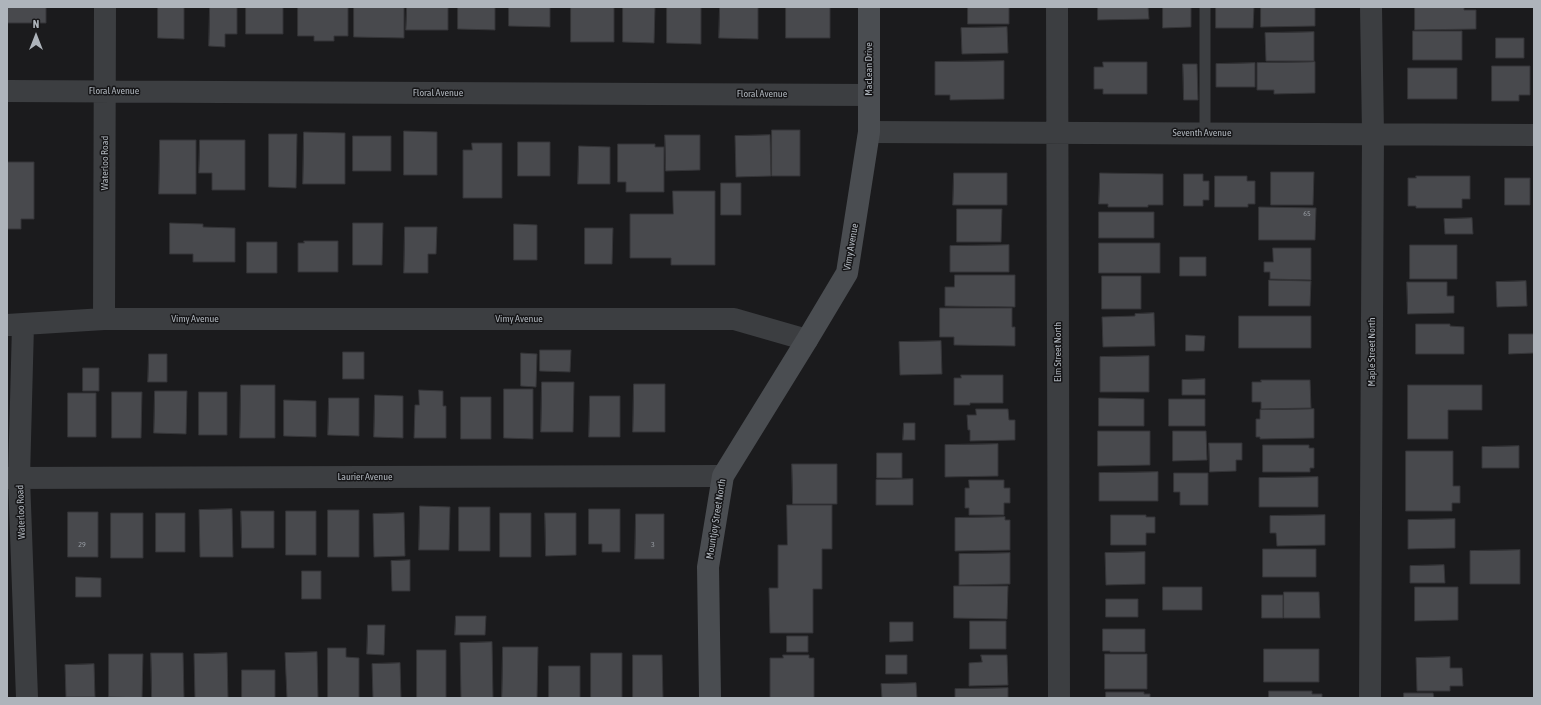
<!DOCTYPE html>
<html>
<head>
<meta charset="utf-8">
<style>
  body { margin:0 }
  #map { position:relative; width:1541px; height:705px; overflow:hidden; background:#1b1b1d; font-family:"Asap Condensed",sans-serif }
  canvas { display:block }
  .frame { position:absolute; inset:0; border:8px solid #aeb4bb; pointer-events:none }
  .north { position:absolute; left:16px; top:16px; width:40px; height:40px; -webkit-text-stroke:3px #161618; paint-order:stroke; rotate:0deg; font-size:11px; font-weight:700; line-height:16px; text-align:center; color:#aeb4bb }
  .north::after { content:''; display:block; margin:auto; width:14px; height:18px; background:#aeb4bb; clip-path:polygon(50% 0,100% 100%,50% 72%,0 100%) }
</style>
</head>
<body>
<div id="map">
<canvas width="1541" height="705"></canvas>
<div class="frame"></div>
<div class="north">N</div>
</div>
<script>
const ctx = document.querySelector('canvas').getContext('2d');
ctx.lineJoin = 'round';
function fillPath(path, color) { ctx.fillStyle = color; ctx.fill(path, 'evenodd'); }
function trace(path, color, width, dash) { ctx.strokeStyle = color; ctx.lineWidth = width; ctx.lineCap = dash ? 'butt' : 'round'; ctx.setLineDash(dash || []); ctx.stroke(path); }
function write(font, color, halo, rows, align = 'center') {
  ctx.font = font + ' "Asap Condensed",sans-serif'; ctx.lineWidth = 3; ctx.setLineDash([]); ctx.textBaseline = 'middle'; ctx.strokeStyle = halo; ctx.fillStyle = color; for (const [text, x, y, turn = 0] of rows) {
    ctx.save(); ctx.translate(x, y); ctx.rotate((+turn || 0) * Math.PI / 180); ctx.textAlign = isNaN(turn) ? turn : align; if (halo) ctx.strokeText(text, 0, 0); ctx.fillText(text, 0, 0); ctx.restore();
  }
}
const building = new Path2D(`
  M7,7H46V23H7Z
  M158,7H184V39L158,38Z
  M210,7H237V34H225V47L209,46Z
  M246,7H283V34H246Z
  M298,7H348V36H334V41H314V36H298Z
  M354,7H404V38L354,37Z
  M407,7H448V30H406Z
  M458,7H495V30L458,29Z
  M509,7H550V27L509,26Z
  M571,7H614V42H571Z
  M623,7H655L654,43L623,42Z
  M667,7H701V44L667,43Z
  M720,7H758V39L719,38Z
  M786,7H830V38H786Z
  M968,7H1009V24H968Z
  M1098,7H1148L1149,19L1098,20Z
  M1163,7H1191V27L1163,28Z
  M1216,7H1254L1253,28H1216Z
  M1261,7H1315V26L1261,27Z
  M1415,7H1464V10H1476V29L1415,30Z
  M1007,27L1008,53L962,54L961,28Z
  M1413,31H1462V60H1413Z
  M1314,32V61H1266L1265,33Z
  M1496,38H1524V58H1496Z
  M1004,61V99L950,100V95H935V62Z
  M1103,62H1147V94H1103V89H1094V67H1103Z
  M1315,62V93L1274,94V90H1257V63Z
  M1255,63V87H1216V64Z
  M1183,64H1197L1198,100H1184Z
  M1492,66H1530V95H1519V101H1492Z
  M1408,68H1457V99H1408Z
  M772,130H800V176H772Z
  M404,131L437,132V175H404Z
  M304,132L345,133V184H303Z
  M269,134H297L296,188L269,187Z
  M665,135H700V170L666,171Z
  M770,135L771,176L736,177L735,136Z
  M353,136H391V171H353Z
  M160,140H196V194H159Z
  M200,140H245V190H212V173H199Z
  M518,142H550V176H518Z
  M472,143H502V198H463V150H472Z
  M618,144H655V147H664V192H626V182H618Z
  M579,146L610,147V184H578Z
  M7,162H34V219H21V229H7Z
  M1271,172H1314L1313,205H1271Z
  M954,173H1007V205H953Z
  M1100,173L1163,174V205H1148V207H1108V204H1099Z
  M1184,174H1203V181H1209V200H1203V206H1184Z
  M1215,176H1247V181H1255V204H1248V207H1215Z
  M1416,176H1470V199H1462V208H1416V206H1408V178H1416Z
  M1505,178H1530V205H1505Z
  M721,183H741V215H721Z
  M673,191H715V265H671V258H630V214H673Z
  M1259,207L1316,208L1315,240H1259Z
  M957,209H1002L1001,242H957Z
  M1099,212H1154V238H1099Z
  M1472,218L1473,234H1445L1444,219Z
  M170,223L203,224V227L235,228V262H193V254H170Z
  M353,223H383L382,265H353Z
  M514,224L537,225V260H514Z
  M405,227H437L436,254H428V273H404Z
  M585,228H613L612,264H585Z
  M304,241H338V272H298V243H304Z
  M247,242H277V273H247Z
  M1099,243H1160V273H1099Z
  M1009,245V272H950V246Z
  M1410,245H1457V279H1410Z
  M1273,248H1311V280L1270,279V272H1264V262H1273Z
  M1180,257H1206V276H1180Z
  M955,275H1015V307L945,306V287H954Z
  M1102,276H1141V309H1102Z
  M1269,280L1311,281L1310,306H1269Z
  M1526,281L1527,306L1497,307L1496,282Z
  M1407,282H1447V296H1454V313L1408,314Z
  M940,308H1012V327H1015V346L954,345V337H940Z
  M1154,313L1155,346L1103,347L1102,317L1135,316V314Z
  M1239,316H1311V348H1239Z
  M1416,324H1450V326L1464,327V354H1416Z
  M1509,334H1534V353L1509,354Z
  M1186,335L1205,336L1204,351H1186Z
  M941,341L942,374L900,375L899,342Z
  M540,350H571L570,372L540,371Z
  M343,352H364V379H343Z
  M521,353L537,354L536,387L521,386Z
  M149,354H167V382H148Z
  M1149,356V392H1100V357Z
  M83,368H99V391H83Z
  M961,375H1003V403H970V405H954V378H961Z
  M1205,379V395H1182V380Z
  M1261,380H1310L1311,408L1261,409V402H1252V382H1261Z
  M542,382H574L573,432H541Z
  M634,384H665V432H633Z
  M241,385H275V438H240Z
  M1408,385H1482V410H1448V439H1408Z
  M504,389H533V439L504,438Z
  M419,390L443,391V406H446V438H414L415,405H419Z
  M155,391H187L186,434L154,433Z
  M112,392H142L141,438H112Z
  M199,392H227V435H199Z
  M68,393H96V437H68Z
  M375,395L403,396V438L374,437Z
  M590,396H620V437H589Z
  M461,397H491V439H461Z
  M329,398H359V436L328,435Z
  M1099,398L1144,399V426H1099Z
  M1169,399H1205V426H1169Z
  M284,400L316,401V437L284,436Z
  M976,409H1008L1009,420H1015V440L970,441V430H968L967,415H976Z
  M1314,409V438L1260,439V437H1256V419H1260V410Z
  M904,423H915V440H903Z
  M1098,431H1150V465L1098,466Z
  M1173,431H1206L1207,460L1173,461Z
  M1209,443H1242V460H1236V471L1210,472Z
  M998,444V476L945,477V445Z
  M1263,445H1309V448H1314V468H1310V472H1263Z
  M1519,446V468H1482V447Z
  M1406,451H1453V486H1460V503H1452V511H1406Z
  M877,453H902V478H877Z
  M792,464H837V504H793Z
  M1158,472V501H1099V473Z
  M1174,473H1208V505H1180V492H1174Z
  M1318,477V507H1259V478Z
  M913,479V505H876V480Z
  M969,480H1004V488H1010V503H1004V515H969V508H965V488H969Z
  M787,505H832V549H822V589H813V633H770L769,588H778V545H787Z
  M420,506L450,507L449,550H419Z
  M459,507H490V551H459Z
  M232,509L233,557H200L199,510Z
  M589,509H620V552H602V544H589Z
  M328,510H359V557H328Z
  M241,511H274V548H242Z
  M286,511H316V555H286Z
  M68,512H98V557H68Z
  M111,513H143V558H111Z
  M156,513H185V552H156Z
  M404,513L405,556L374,557L373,514Z
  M500,513H531V557H500Z
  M545,513H576V555L546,556Z
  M636,514H664V559H635Z
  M1111,515H1146V517H1155V533H1146V545H1111Z
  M1325,515V545L1277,546L1276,533H1270V516Z
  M1005,517V520H1010V550L955,551V518Z
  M1455,519V548L1408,549V520Z
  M1263,549H1316V577H1263Z
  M1520,550V584H1470V551Z
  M1145,552V584L1106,585L1105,553Z
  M1010,553V584L959,585V554Z
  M410,560V591H392L391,561Z
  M1444,565L1445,583H1410V566Z
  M302,571H321V599H302Z
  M76,577L101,578V597H76Z
  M954,586H1008L1007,619L954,618Z
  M1163,587H1202V610H1163Z
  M1415,587H1458V620L1415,621Z
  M1284,592H1319L1320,618H1284Z
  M1262,595H1283V618H1262Z
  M1106,599H1138V617H1106Z
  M456,616H486L485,635H455Z
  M970,621H1006V649H970Z
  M890,622H913V641L890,642Z
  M368,625H385L384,655L367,654Z
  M1103,629H1145V652H1110V651H1103Z
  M787,636H808V652H787Z
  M492,642L493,698H461L460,643Z
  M503,647H538L537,698H502Z
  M328,648H346V657L359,658V698H328Z
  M1264,649H1319V682H1264Z
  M417,650H446V698H417Z
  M317,652L318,698H287L285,653Z
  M151,653H183L184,698H152Z
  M227,653L228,698H195L194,654Z
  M591,653H622V698H591Z
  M109,654H143L142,698L109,697Z
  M1105,654H1147V689H1105Z
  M633,655H662L663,698H633Z
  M783,655H809V658H814V698H770V658H783Z
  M886,655H907V674H886Z
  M981,655H1007L1008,685L969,686V663L982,662Z
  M1450,657V668H1462L1463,686H1450V691H1417L1416,658Z
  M400,663L401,698H373L372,664Z
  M94,664L95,697H66L65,665Z
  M549,666H580V698H549Z
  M242,670H275V698H242Z
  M916,683L917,698H882L881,684Z
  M1008,688V698H955V689Z
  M1269,691H1312V694H1322V698H1269Z
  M1106,692H1144V694H1150V698H1106Z
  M1404,693H1433L1434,698H1404Z`);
fillPath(building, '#48494d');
trace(building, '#353538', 1);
trace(new Path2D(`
  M1205,7V133`), '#3c3e41', 11);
trace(new Path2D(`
  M1057,7L1059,698
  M7,91L869,95
  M869,132L1534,135
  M104,319L105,7
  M7,325L104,319H734L807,340
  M23,325L19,478L27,698
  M7,478L723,476
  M1370,698L1373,134L1371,7`), '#3c3e41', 22);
trace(new Path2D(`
  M710,698L708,567L723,476L807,340L847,273L869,132V7`), '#4a4d51', 22);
write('8px', '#9499a0', null, [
  ["65",1307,213],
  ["29",82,544],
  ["3",653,544]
]);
write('10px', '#aeb4bb', '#161618', [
  ["MacLean Drive",869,69,-90],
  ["Floral Avenue",114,91],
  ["Floral Avenue",438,93],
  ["Floral Avenue",762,94],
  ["Seventh Avenue",1202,133],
  ["Waterloo Road",105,163,-90],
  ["Vimy Avenue",851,247,-80],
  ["Vimy Avenue",195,319],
  ["Vimy Avenue",519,319],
  ["Elm Street North",1058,352,-90],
  ["Maple Street North",1372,352,-90],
  ["Laurier Avenue",365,477],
  ["Waterloo Road",21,512,-92],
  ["Mountjoy Street North",716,519,-81]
]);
</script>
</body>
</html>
